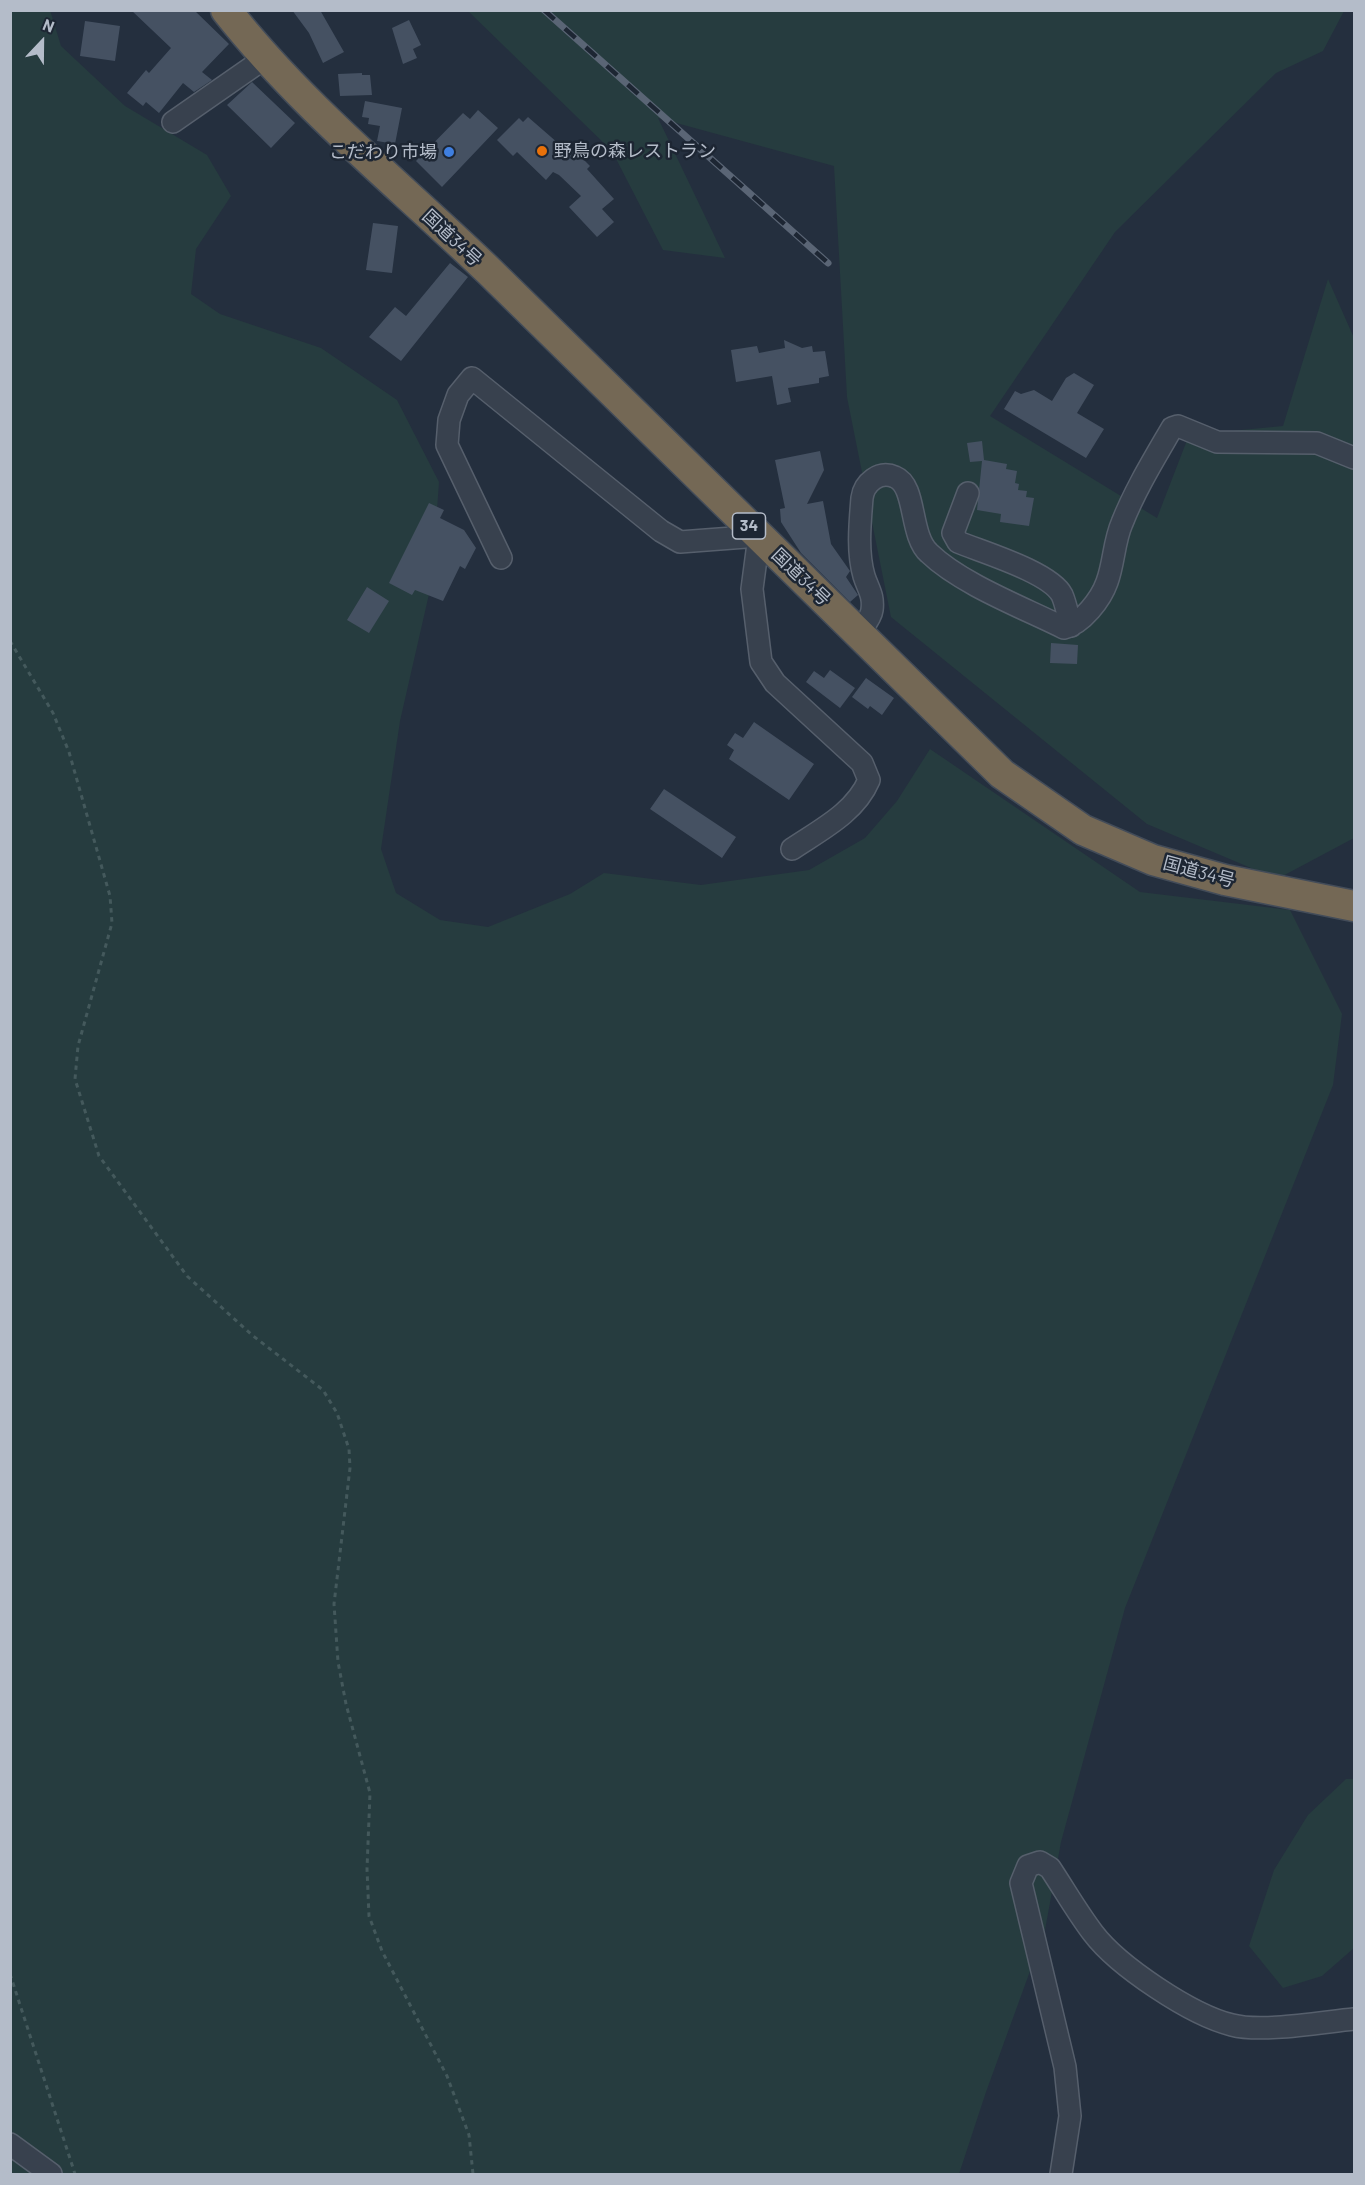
<!DOCTYPE html>
<html>
<head>
<meta charset="utf-8">
<style>
  body { margin:0 }
  #map { position:relative; width:1365px; height:2185px; overflow:hidden; background:#242f3e; font-family:Barlow,sans-serif }
  canvas { display:block }
  .frame { position:absolute; inset:0; border:12px solid #b4bcc9; pointer-events:none }
  .north { position:absolute; left:12px; top:12px; width:60px; height:60px; -webkit-text-stroke:4px #1d2633; paint-order:stroke; rotate:22deg; font-size:16px; font-weight:700; line-height:24px; text-align:center; color:#b4bcc9 }
  .north::after { content:''; display:block; margin:auto; width:21px; height:27px; background:#b4bcc9; clip-path:polygon(50% 0,100% 100%,50% 72%,0 100%) }
</style>
</head>
<body>
<div id="map">
<canvas width="1365" height="2185"></canvas>
<div class="frame"></div>
<div class="north">N</div>
</div>
<script>
const ctx = document.querySelector('canvas').getContext('2d');
ctx.lineJoin = 'round';
function fillPath(path, color) { ctx.fillStyle = color; ctx.fill(path, 'evenodd'); }
function trace(path, color, width, dash) { ctx.strokeStyle = color; ctx.lineWidth = width; ctx.lineCap = dash ? 'butt' : 'round'; ctx.setLineDash(dash || []); ctx.stroke(path); }
function write(font, color, halo, rows, align = 'center') {
  ctx.font = font + ' Barlow,"Noto Sans JP",sans-serif'; ctx.lineWidth = 5; ctx.setLineDash([]); ctx.textBaseline = 'middle'; ctx.strokeStyle = halo; ctx.fillStyle = color; for (const [text, x, y, turn = 0] of rows) {
    ctx.save(); ctx.translate(x, y); ctx.rotate((+turn || 0) * Math.PI / 180); ctx.textAlign = isNaN(turn) ? turn : align; if (halo) ctx.strokeText(text, 0, 0); ctx.fillText(text, 0, 0); ctx.restore();
  }
}
fillPath(new Path2D(`
  M50,10L61,46L125,106L207,155L231,196L196,249L191,294L220,314L321,348L397,400L439,482L432,581L400,721L381,849L396,893L440,920L488,927L570,894L604,873L701,885L809,870L865,838L897,801L930,749L1140,892L1290,910L1342,1014L1333,1085L1125,1608L1061,1842L1045,1930L986,2092L959,2174H11L10,11Z
  M468,11H1344L1323,51L1276,73L1115,232L990,416L1157,518L1189,435L1283,426L1328,279L1354,338V838L1277,879L1147,824L891,617L847,397L834,166L658,118L725,258L663,250L612,151Z
  M1346,1779H1354V1948L1322,1976L1283,1988L1249,1946L1274,1870L1308,1815Z`), '#263c3f');
fillPath(new Path2D(`
  M131,10H194L229,44L202,72L212,80L194,92L183,83L159,113L146,102L143,106L127,93L146,70L149,73L171,48Z
  M292,10H320L344,52L323,63L309,33Z
  M409,20L421,45L413,49L417,58L403,64L392,28Z
  M85,21L120,26L115,61L80,56Z
  M362,73V75H370L372,95L340,96L338,74Z
  M252,82L295,123L271,148L227,105Z
  M365,101L402,108L395,144L377,141L380,126L368,124L369,118L362,117Z
  M478,110L498,128L442,187L416,161L463,113L470,119Z
  M528,117L566,150L570,146L590,166L587,169L614,199L602,209L614,222L597,237L569,207L581,196L559,175L553,172L546,180L517,152L513,156L497,140L519,118L523,122Z
  M373,223L398,226L392,273L366,270Z
  M450,263L468,277L401,361L369,337L395,307L406,316Z
  M784,340L802,348L812,346L813,352L825,351L829,376L819,378V383L788,388L791,402L777,405L772,376L736,382L731,350L757,346L759,353L785,348Z
  M1074,373L1094,385L1077,413L1104,429L1086,458L1004,409L1015,391L1021,394L1034,390L1052,401L1066,378Z
  M982,441L984,460L1007,464L1006,469L1017,471L1015,483L1019,484L1018,490L1027,491L1026,497L1034,498L1029,526L1000,522L1001,514L977,510L982,461L970,462L967,443Z
  M820,451L824,470L807,504L823,501L831,544L850,571L846,577L858,595L850,602L801,553L781,522L780,509L785,508L775,460Z
  M429,503L444,510L440,518L464,530L476,548L465,569L460,566L443,601L415,590L412,595L389,583Z
  M367,587L389,601L369,633L347,620Z
  M1051,643L1078,645L1077,664L1050,663Z
  M830,670L855,688L840,708L806,682L814,671L824,678Z
  M866,678L894,698L882,715L870,706L868,709L852,697Z
  M754,722L814,764L789,800L729,759L734,750L727,745L735,733L743,738Z
  M664,789L736,837L722,858L650,809Z`), '#455162');
const minor = new Path2D(`
  M173,122L265,58
  M968,493L953,533L958,542C982,552 1050,572 1062,595C1066,604 1068,616 1071,626
  M501,558L447,445L449,420L458,395L472,378L661,531L680,542L759,536L752,589L761,662L775,683L862,763L869,780C855,813 820,830 792,849
  M859,633C863,627 871,618 872,610C874,595 868,589 864,576C857,552 860,523 862,498C864,483 879,470 895,477C917,486 909,535 929,553C961,584 1024,608 1064,628C1082,624 1101,599 1107,582C1114,563 1114,541 1122,523C1135,490 1154,459 1172,428L1178,426L1217,442L1317,443L1354,458
  M10,2144L51,2174
  M1061,2174L1070,2116L1065,2067L1021,1883L1028,1866L1040,1862L1050,1868C1064,1889 1077,1912 1093,1933C1118,1966 1191,2015 1232,2025C1262,2033 1322,2022 1354,2019`);
const highway = new Path2D(`
  M226,10C303,108 401,186 490,272C660,440 831,607 1002,774L1083,830L1153,860L1225,880L1354,906`);
trace(minor, '#565f6c', 24);
trace(highway, '#434c59', 33);
trace(new Path2D(`
  M10,641L53,713L69,752L110,896L112,923L78,1046L75,1079L99,1156L187,1276L252,1335L323,1390L337,1413L349,1449L350,1468L334,1604L338,1662L346,1704L370,1793L367,1869L369,1916L382,1951L447,2076L469,2135L473,2174
  M10,1974L75,2174`), '#44595c', 3, [4.5, 4.5]);
trace(minor, '#38414e', 21);
trace(highway, '#746855', 30);
const rail = new Path2D(`
  M544,10L828,263`);
trace(rail, '#5a6575', 7);
trace(rail, '#1d2633', 4.5, [14]);
for (const [x, y, r, color] of [
  [542,151,6,"#e8710a"],
  [449,152,6,"#3f7fe0"]
]) { const dot = new Path2D(); dot.arc(x, y, r, 0, 2 * Math.PI); ctx.fillStyle = color; ctx.fill(dot); trace(dot, '#1d2633', 2); }
for (const [x, y, w] of [
  [749,526,33]
]) { const box = new Path2D(); box.roundRect(x - w / 2, y - 13, w, 26, 4.5); ctx.fillStyle = '#1d2633'; ctx.fill(box); trace(box, '#b4bcc9', 1.5); }
write('bold 16px', '#b4bcc9', null, [
  ["34",749,526]
]);
write('18px', '#b4bcc9', '#1d2633', [
  ["野鳥の森レストラン",554,151],
  ["こだわり市場",437,152,"right"]
], 'left');
write('18px', '#b4bcc9', '#1d2633', [
  ["国道34号",452,238,43],
  ["国道34号",801,577,44],
  ["国道34号",1199,872,15]
]);
</script>
</body>
</html>
